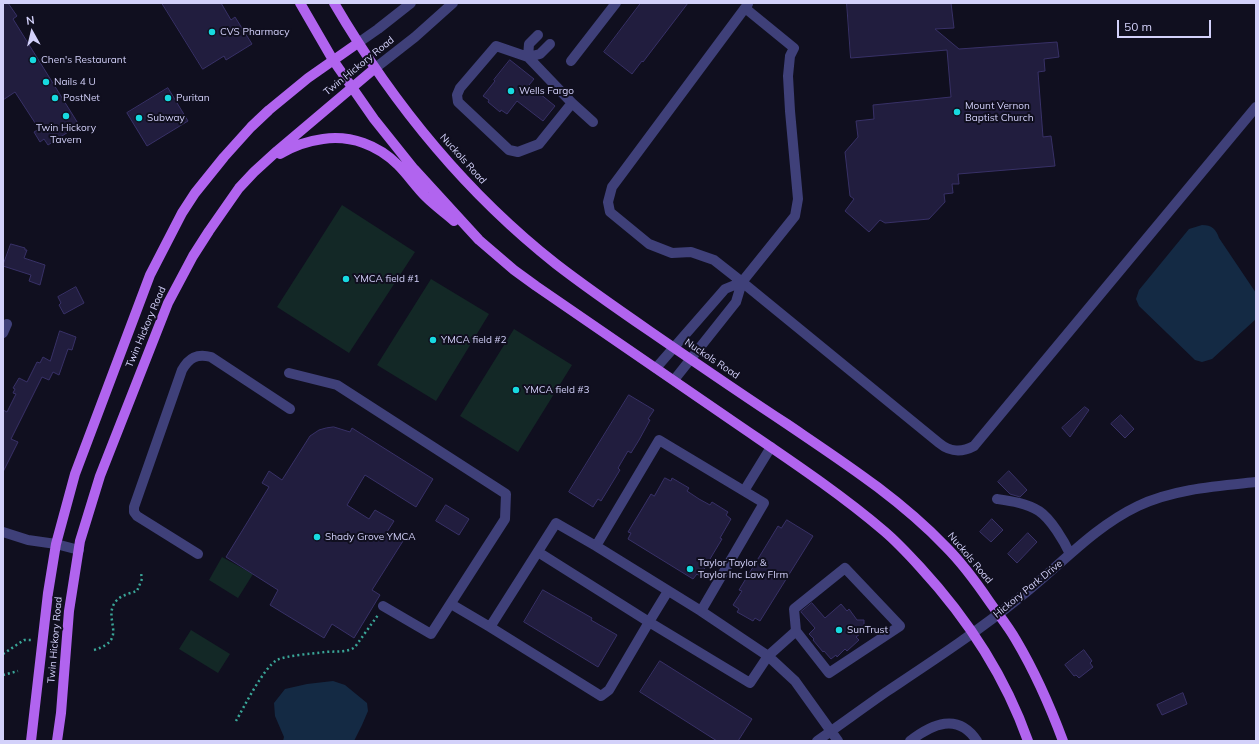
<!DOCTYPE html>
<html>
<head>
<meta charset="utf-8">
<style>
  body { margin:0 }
  #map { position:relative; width:1259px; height:744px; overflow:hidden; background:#100f1f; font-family:Mulish,sans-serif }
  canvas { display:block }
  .frame { position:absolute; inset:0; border:4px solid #d3d1fa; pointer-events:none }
  .north { position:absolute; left:12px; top:12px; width:40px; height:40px; -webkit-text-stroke:3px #100f1f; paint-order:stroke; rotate:352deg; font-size:11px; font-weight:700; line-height:16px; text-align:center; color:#d3d1fa }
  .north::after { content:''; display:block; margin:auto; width:14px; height:18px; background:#d3d1fa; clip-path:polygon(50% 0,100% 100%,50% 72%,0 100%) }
  .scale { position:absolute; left:1117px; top:20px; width:94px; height:18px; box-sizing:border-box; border:2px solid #d3d1fa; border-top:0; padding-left:5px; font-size:12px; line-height:14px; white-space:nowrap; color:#d3d1fa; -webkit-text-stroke:3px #100f1f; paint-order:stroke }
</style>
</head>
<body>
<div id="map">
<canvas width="1259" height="744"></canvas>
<div class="frame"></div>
<div class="north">N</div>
<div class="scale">50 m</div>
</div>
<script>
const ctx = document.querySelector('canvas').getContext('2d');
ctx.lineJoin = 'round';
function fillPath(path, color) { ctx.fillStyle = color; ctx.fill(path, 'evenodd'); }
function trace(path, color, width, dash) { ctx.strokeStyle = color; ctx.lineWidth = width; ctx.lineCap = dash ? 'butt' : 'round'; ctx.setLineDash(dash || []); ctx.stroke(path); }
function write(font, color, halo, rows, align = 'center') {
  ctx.font = font + ' Mulish,sans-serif'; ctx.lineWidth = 4; ctx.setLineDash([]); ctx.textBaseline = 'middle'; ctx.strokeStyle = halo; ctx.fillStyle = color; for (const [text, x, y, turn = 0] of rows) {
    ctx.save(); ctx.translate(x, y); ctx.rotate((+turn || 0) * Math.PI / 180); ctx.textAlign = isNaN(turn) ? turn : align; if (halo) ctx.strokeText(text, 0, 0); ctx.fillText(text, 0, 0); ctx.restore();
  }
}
fillPath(new Path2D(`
  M342,205L415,252L349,353L277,307Z
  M431,279L489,314L436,401L377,365Z
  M514,329L572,365L518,452L460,416Z
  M222,557L253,574L238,598L209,580Z
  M191,630L230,654L218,673L179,649Z`), '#132826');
fillPath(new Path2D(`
  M1202,225C1212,225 1216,229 1219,238L1256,293V319L1212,359L1202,362L1195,360L1139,306L1136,299L1139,290L1189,229Z
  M333,681L345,685L367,703L368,711L362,725L354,741H283L284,737L275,716L274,703L285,689L307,684Z`), '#142a44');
const building = new Path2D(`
  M3,3H8L17,16L13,19L79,125L48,145L44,139L40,142L34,132L39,129L15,92L3,100Z
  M162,3H221L231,20L235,17L252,44L226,60L224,56L203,69Z
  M641,3H688L643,62L642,61L632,74L604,52Z
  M847,3H951L954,28L935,29L959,49L1057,42L1059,57L1044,59L1045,71L1038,72L1043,137L1051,136L1055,166L958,174L959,184H952L953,193L944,194L945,202L929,219L885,223L880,220L869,232L845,211L854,199L850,196L845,152L858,137L856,121L874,119L873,105L951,97L947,50L851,58Z
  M510,60L534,79L529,85L555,106L543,121L517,101L507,114L501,110L500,112L488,102L489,100L483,96L495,81L494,80Z
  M168,88L188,121L147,146L127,113Z
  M11,244L25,248V250H27L24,258L45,265L40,285L29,281L31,275L3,266Z
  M76,287L84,303L64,314L59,305L61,303L58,297Z
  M60,331L76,337L72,350L68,349L59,375L53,372L49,380L42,377L11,439L18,442L3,472V410L7,412L16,394L13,393L15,389L13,388L19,378L27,382L37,362L40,363L43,357L50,361Z
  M629,395L654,410L648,419L650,420L639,440L631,453L628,451L618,468L620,470L601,501L598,499L593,507L569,492Z
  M1085,407L1089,410L1070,437L1062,428Z
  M1121,415L1134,429L1125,438L1111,424Z
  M334,427L350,432L352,428L433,479L416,507L365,475L347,505L369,519L375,510L394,521L387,532L403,541L372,590L380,595L354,638L332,624L324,638L270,605L278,590L226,557L269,487L262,483L269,471L282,480L310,436L319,430L326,428Z
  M1009,471L1027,490L1020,497L1010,494L998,482Z
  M665,478L671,481L672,478L689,488L687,491L699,499L710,505L712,502L728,512L726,515L731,519L720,538L722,539L707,564L700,576L697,574L693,579L628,539L631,533L628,532L651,494L654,496Z
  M446,505L469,519L459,535L436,521Z
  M992,519L1003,530L991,542L980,532Z
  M787,520L813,536L760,621L755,618L753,621L737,612L739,609L733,605L742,591L739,590L778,526L781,528Z
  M1028,533L1037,542L1017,563L1008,554Z
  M543,590L592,618L591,620L617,635L598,667L524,622Z
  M812,603L825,618L841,604L847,611L849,609L857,620H864V631L856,637L859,640L847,651L845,649L837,657L836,655L831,659L824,651L823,652L813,640L814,639L809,634L815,628L801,612Z
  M1084,650L1092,661L1090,663L1093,667L1079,678L1076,675L1074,676L1065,665Z
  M660,661L752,719L738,741H717L640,692Z
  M1183,693L1187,704L1162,715L1157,705Z`);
fillPath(building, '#211d3e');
trace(building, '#383167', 1);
trace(new Path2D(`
  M94,650C131,639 100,618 117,600C122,595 131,593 137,591L142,579L141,573
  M3,654L24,640H31
  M3,675L18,671
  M236,721C244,707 264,667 277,660C288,655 312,654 325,652C336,651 347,653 355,647L378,615`), '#3aa698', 2.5, [2, 3]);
trace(new Path2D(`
  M745,8L612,187L608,202L610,212L649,244L672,253L691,252L714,260L742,282L939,443C950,452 961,453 974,446L1256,107
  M358,43L378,29L411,3
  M528,57L529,44L538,35
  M528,57L540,54L550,44
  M571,61L616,3
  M374,69L415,37L453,3
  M572,103L528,57L496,46L460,88L457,95L458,102L509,150L518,152L539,144L572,103L593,122
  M3,333L7,324
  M656,368L725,289L742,282
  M289,373L337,385L506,494L505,519L431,634L383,606
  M674,380L736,302L742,282L795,216L798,199L790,111L788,76L790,56L794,48L745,8L748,4
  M744,491L764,503L701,611L768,656L796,631L829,673L900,626L845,568L794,609L796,631
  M997,499C1011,501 1026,503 1039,511C1051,519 1064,541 1070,554
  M3,532L28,540L56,544L79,550
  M596,546L701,611
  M538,552L649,622L668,591
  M198,554L137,516L134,512V507L182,370C189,358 197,353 211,357L290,409
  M451,604L490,627L556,523L596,546L659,440L744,491L771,447
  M490,627L601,696L609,690L649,622L750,683L768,656L795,681L838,741
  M817,741C840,725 863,708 886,692C931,662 977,632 1019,598C1059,567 1092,528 1138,506C1173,489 1218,486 1256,482
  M910,741C932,724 958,712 977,741`), '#3f4079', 10);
trace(new Path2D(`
  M300,3L333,60L374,119L414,169L479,240L514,270L536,286C602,331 668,376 734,422C785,457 837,491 884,531C897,542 909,555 920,567C967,618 1005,676 1028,741
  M334,3C392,102 466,193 556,264C587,288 619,310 651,332C696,363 741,394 787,424C843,462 899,498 946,547C962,563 976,582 989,601C998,614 1008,626 1016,640C1035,672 1050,706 1063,741
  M280,154C293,146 308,141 323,139C351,135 378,145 398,165C408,175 416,187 426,197C435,206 445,213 454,221
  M31,741L48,593L56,544L75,474L150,275L182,213L195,193L224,157L251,127L269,110L308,78L358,43
  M57,741L61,713L69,611L80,541L100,476L168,303L193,256L209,231L239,188L254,172L277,151L374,69`), '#b164ef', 10);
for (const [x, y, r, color] of [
  [212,32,4,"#17dae0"],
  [33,60,4,"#17dae0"],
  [46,82,4,"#17dae0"],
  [511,91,4,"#17dae0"],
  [55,98,4,"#17dae0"],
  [168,98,4,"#17dae0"],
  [957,112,4,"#17dae0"],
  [66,116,4,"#17dae0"],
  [139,118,4,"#17dae0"],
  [346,279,4,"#17dae0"],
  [433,340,4,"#17dae0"],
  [516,390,4,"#17dae0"],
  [317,537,4,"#17dae0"],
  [690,569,4,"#17dae0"],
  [839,630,4,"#17dae0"]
]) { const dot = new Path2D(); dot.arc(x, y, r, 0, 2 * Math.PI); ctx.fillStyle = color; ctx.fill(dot); trace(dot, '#100f1f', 1.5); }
write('10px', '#d3d1fa', '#100f1f', [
  ["CVS Pharmacy",220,32],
  ["Chen's Restaurant",41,60],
  ["Nails 4 U",54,82],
  ["Wells Fargo",519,91],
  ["PostNet",63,98],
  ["Puritan",176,98],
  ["Mount Vernon",965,106],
  ["Baptist Church",965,118],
  ["Subway",147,118],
  ["Twin Hickory",66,128,"center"],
  ["Tavern",66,140,"center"],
  ["YMCA field #1",354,279],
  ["YMCA field #2",441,340],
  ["YMCA field #3",524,390],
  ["Shady Grove YMCA",325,537],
  ["Taylor Taylor &",698,563],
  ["Taylor Inc Law FIrm",698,575],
  ["SunTrust",847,630]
], 'left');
write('10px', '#d3d1fa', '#100f1f', [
  ["Twin Hickory Road",359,66,-39],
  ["Nuckols Road",463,159,48],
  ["Twin Hickory Road",146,327,-67],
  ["Nuckols Road",712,359,34],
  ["Nuckols Road",970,558,50],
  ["Hickory Park Drive",1028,589,-39],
  ["Twin Hickory Road",55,640,-85]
]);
</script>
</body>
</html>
